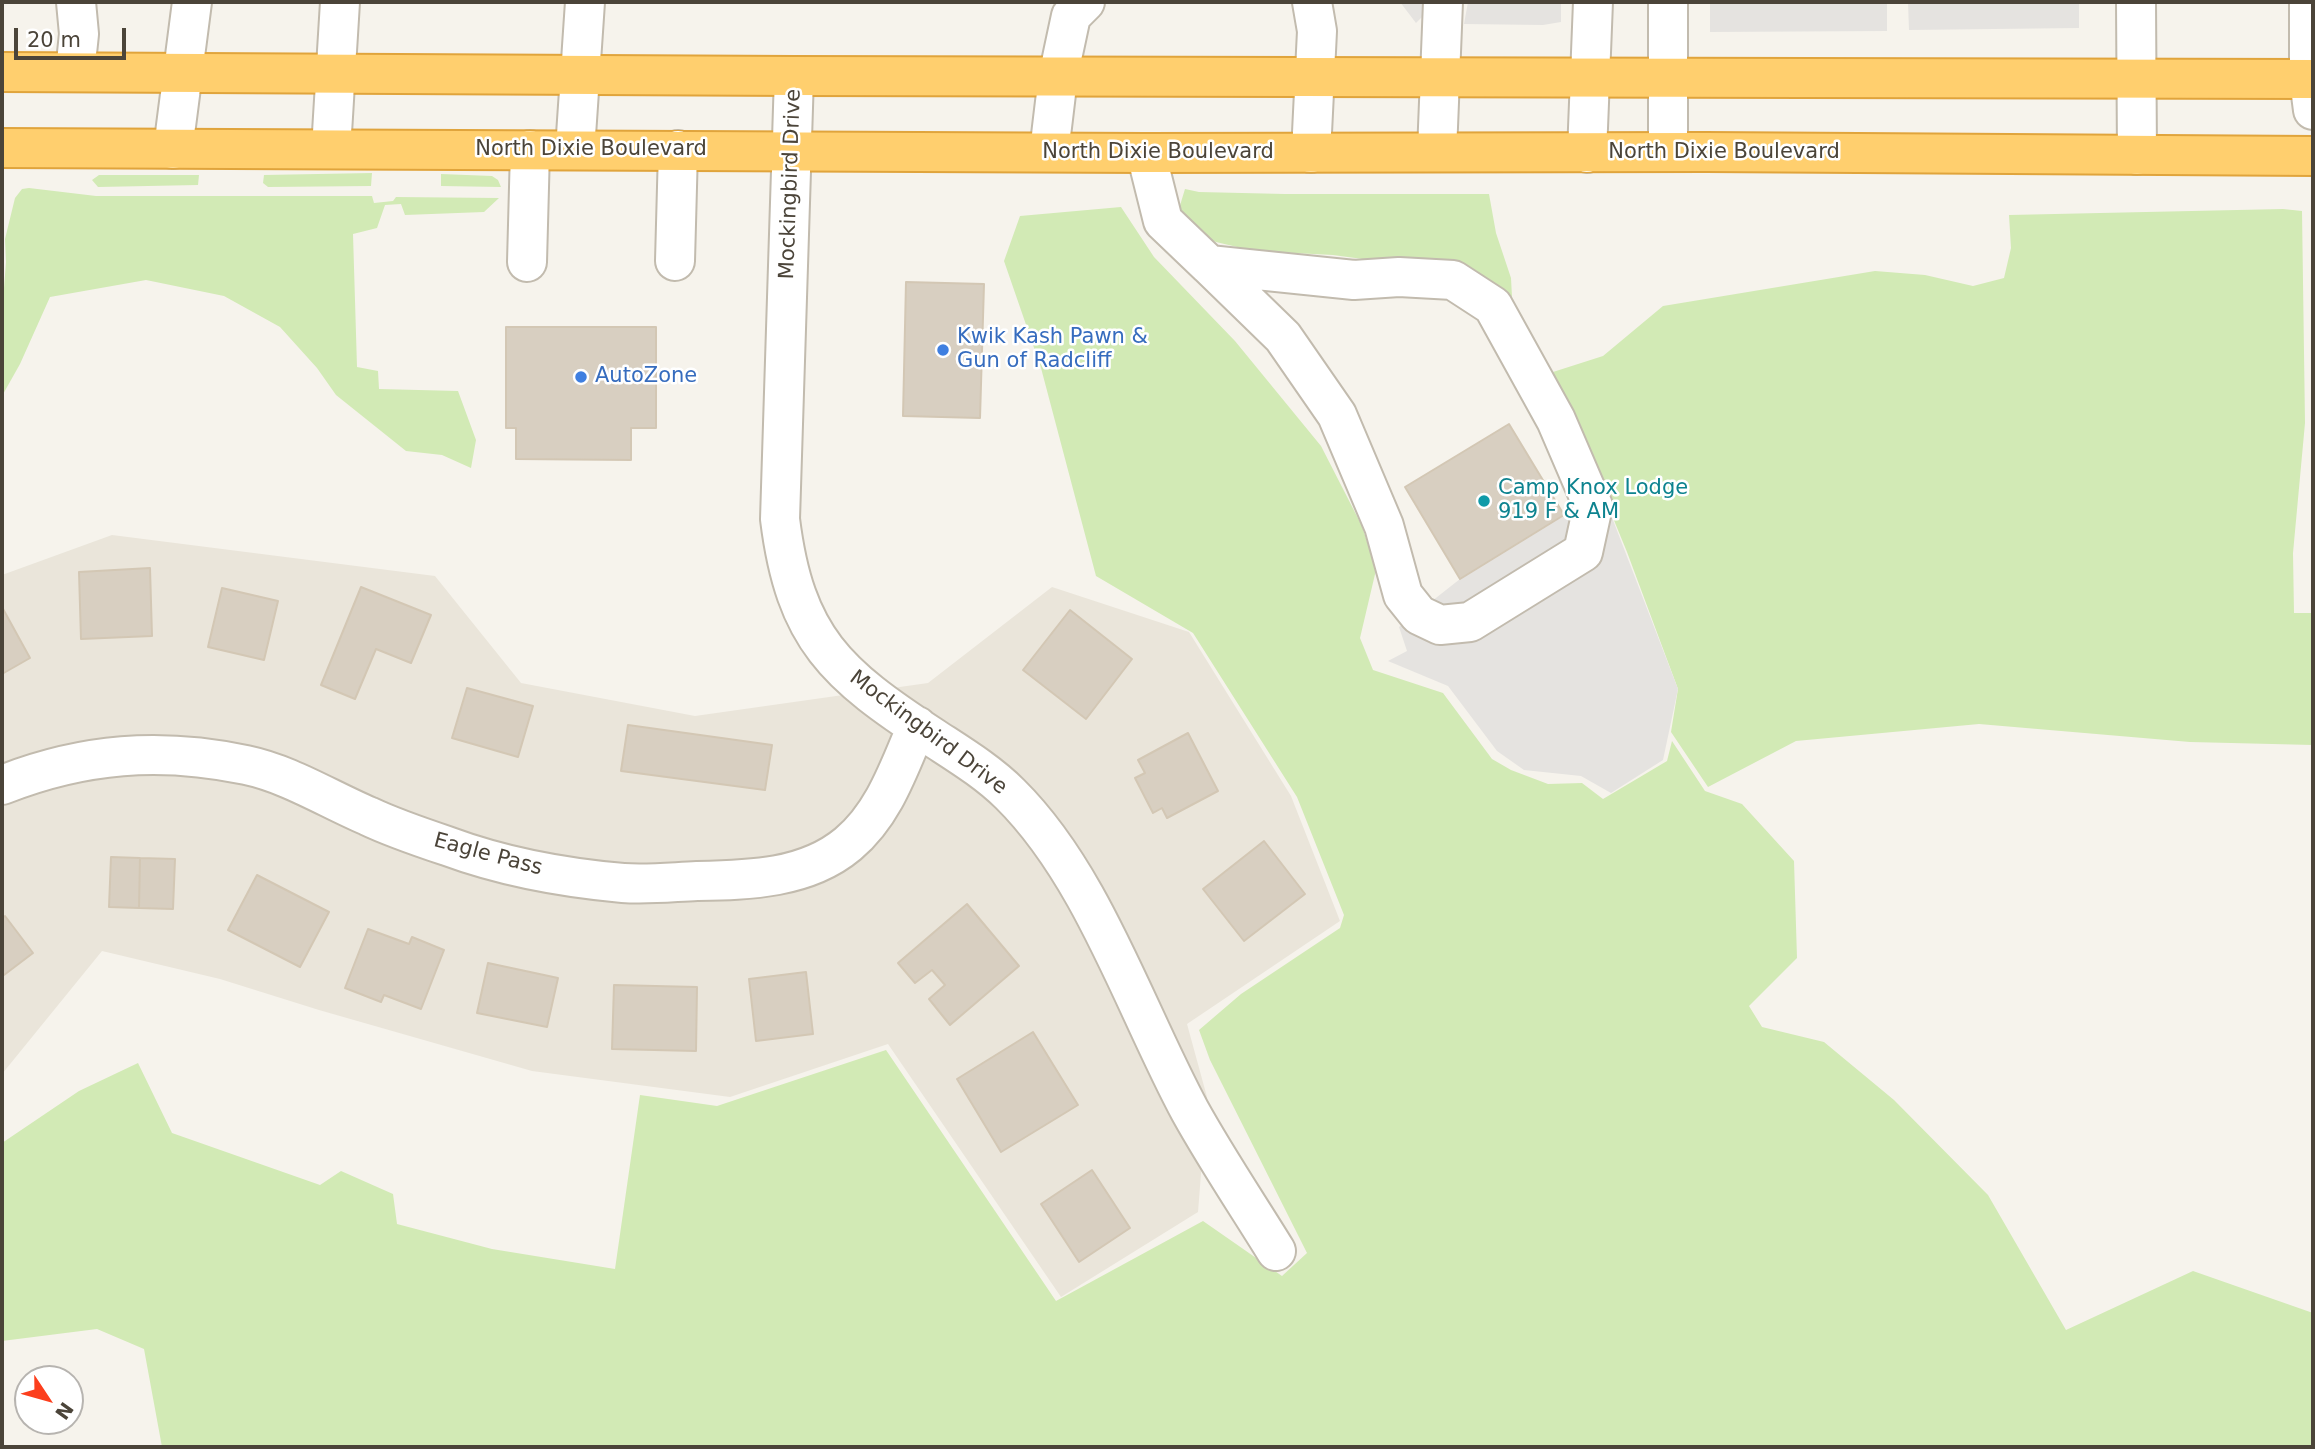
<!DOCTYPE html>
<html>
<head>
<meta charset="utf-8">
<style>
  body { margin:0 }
  #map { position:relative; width:2315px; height:1449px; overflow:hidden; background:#f6f3ec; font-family:"DejaVu Sans",sans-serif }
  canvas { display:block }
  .frame { position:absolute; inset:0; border:4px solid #4b4439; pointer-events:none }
  .north { position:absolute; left:14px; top:1365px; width:70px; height:70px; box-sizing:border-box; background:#fff; border:2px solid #b7b4b0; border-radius:50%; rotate:126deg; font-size:19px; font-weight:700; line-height:28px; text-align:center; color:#4b4439 }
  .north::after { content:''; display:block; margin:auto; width:24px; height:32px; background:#fc3f1d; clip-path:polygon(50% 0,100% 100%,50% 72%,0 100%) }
  .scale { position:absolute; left:14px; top:28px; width:112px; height:32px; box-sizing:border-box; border:4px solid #4b4439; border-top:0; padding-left:9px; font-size:21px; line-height:24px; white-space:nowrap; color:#4b4439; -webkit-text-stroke:5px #fff; paint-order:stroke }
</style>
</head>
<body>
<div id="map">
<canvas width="2315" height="1449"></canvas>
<div class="frame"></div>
<div class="north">N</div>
<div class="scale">20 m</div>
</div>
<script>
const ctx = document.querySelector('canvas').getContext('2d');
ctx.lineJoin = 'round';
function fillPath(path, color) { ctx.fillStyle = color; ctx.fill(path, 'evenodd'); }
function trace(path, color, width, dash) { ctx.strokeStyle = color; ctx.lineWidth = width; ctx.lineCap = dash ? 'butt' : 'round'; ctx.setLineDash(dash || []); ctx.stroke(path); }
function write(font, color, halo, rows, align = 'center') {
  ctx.font = font + ' "DejaVu Sans",sans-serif'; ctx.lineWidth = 5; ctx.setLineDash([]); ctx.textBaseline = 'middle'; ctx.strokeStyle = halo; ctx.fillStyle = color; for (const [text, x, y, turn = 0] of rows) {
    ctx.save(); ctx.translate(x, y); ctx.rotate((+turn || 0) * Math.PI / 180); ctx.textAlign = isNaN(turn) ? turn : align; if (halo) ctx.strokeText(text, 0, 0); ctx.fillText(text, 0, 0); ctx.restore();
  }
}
fillPath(new Path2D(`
  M112,535L435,576L521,683L695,716L928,683L1052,587L1189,632L1291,796L1340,921L1187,1024L1207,1097L1198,1212L1061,1297L888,1044L730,1097L532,1071L319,1010L220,979L102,951L2,1074V575Z`), '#eae5da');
fillPath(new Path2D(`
  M372,173L371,186L268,187L263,183L264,175Z
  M441,174L492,176L498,180L501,187L441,186Z
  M99,175H199L198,185L98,187L92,180Z
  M29,188L96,196H372L374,203L393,201L396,197L499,198L484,212L405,215L401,204L385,205L377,228L353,234L357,367L378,371L379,389L458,391L476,440L471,468L442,455L406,451L336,395L317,368L280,327L224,296L146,280L50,297L20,364L2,396V314L6,262L5,239L15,198L22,189Z
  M1185,189L1199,192L1285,194H1489L1496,233L1511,278L1512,297L1483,281L1407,265L1333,255L1254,251L1216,242L1191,229L1178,212Z
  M1121,207L1154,257L1235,341L1321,446L1362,526L1376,570L1360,638L1373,670L1443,693L1492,759L1511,770L1548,784L1582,783L1603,799L1667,761L1672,741L1705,791L1742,804L1794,861L1797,958L1749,1006L1762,1027L1824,1042L1894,1100L1988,1195L2066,1330L2193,1271L2313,1313V1447H162L144,1349L97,1329L2,1341V1143L79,1091L138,1063L172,1133L320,1185L341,1171L393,1194L397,1224L492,1249L615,1269L640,1095L717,1106L886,1050L1056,1301L1203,1221L1282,1276L1307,1253L1210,1060L1199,1030L1241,994L1340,928L1344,915L1297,797L1193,633L1096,576L1041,368L1004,261L1020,216Z
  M2283,209L2302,211L2305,423L2293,553L2294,613H2313V745L2190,742L1979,724L1796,741L1708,787L1671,732L1678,689L1627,552L1553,372L1603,356L1663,306L1875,271L1925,275L1973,286L2004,278L2011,248L2009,215Z`), '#d2eab5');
fillPath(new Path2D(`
  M1400,2H1437L1416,23Z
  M1468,2H1561V22L1543,25L1464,24Z
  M1710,2H1887V31L1710,32Z
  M1908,2H2079V28L1909,30Z
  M1606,502L1678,689L1663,760L1611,793L1581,776L1524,770L1497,751L1448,686L1388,661L1407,651L1399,627L1460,579L1564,515Z`), '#e5e3e0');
const building = new Path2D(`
  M906,282L984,284L980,418L903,416Z
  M506,327H656V428H631V460L516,459V428H506Z
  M1509,424L1564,515L1460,579L1405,487Z
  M150,568L152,636L81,639L79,572Z
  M361,587L431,615L411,663L376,649L355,699L321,685Z
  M222,588L278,601L264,660L208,647Z
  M2,607L30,658L2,674Z
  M1070,610L1132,659L1086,719L1023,670Z
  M467,688L533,706L518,757L452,738Z
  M628,725L772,745L765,790L621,771Z
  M1188,733L1218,791L1167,818L1162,808L1153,813L1135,778L1145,773L1138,760Z
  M1264,841L1305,894L1244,941L1203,889Z
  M111,857L140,858L139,908L109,907Z
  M140,858L175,859L173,909L139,908Z
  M257,875L329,912L300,967L228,930Z
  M967,904L1019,966L950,1025L929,999L945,985L932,970L915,983L898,963Z
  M5,916L33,953L4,975L2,972V918Z
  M368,929L409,944L412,937L444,950L421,1009L384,995L381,1002L345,988Z
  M488,963L558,978L547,1027L477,1013Z
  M806,972L813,1034L756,1041L749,979Z
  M614,985L697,987L696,1051L612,1049Z
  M1033,1032L1078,1105L1001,1152L957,1079Z
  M1092,1170L1130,1228L1079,1262L1041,1204Z`);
fillPath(building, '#d8cfc1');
trace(building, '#d3c7b4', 2);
const minor = new Path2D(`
  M2136,2L2137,155
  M2309,2V79L2313,110
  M75,72L79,34L76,2
  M794,76L780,519C795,639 836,674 934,738C960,755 988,772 1010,794C1093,876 1135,1009 1190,1111C1216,1158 1247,1204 1276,1251
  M173,149L192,2
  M331,149L340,2
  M575,150L585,2
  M1049,152L1058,77L1071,16L1085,2
  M1437,152L1443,2
  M1668,152V2
  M1146,153L1163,221L1209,265L1354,280L1399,277L1453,280L1493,306L1556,420L1593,506L1583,552L1470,622L1440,625L1419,615L1403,595L1384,526L1337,415L1283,337L1209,265
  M1311,153L1317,31L1312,2
  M1587,153L1593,2
  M675,261L678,150
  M527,262L530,150
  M2,785C83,753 160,747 246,765C289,774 328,799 368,816C393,828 420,837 447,846C501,866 566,878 623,883C647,885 673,882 697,881C749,880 806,879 848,844C884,814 899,768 917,726`);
const highway = new Path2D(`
  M2,72L794,76L2313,79
  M2,148L1146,153L1706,152L2313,156`);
trace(minor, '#c2bbae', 42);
trace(highway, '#e0a43c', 42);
trace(minor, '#fff', 38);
trace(highway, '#ffcf6e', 38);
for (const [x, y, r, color] of [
  [943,350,7,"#3f7fe0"],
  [581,377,7,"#3f7fe0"],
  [1484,501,7,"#0f9aa8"]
]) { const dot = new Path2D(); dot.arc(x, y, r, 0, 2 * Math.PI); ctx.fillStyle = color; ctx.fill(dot); trace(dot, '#fff', 2.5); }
write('21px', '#4b4439', '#fff', [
  ["North Dixie Boulevard",591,150],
  ["North Dixie Boulevard",1158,153],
  ["North Dixie Boulevard",1724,153],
  ["Mockingbird Drive",791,184,-88],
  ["Mockingbird Drive",928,733,37],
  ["Eagle Pass",488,855,15]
]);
write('21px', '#366cbe', '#fff', [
  ["Kwik Kash Pawn &",957,338],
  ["Gun of Radcliff",957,362],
  ["AutoZone",595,377]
], 'left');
write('21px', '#0d838f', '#fff', [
  ["Camp Knox Lodge",1498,489],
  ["919 F & AM",1498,513]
], 'left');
</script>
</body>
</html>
